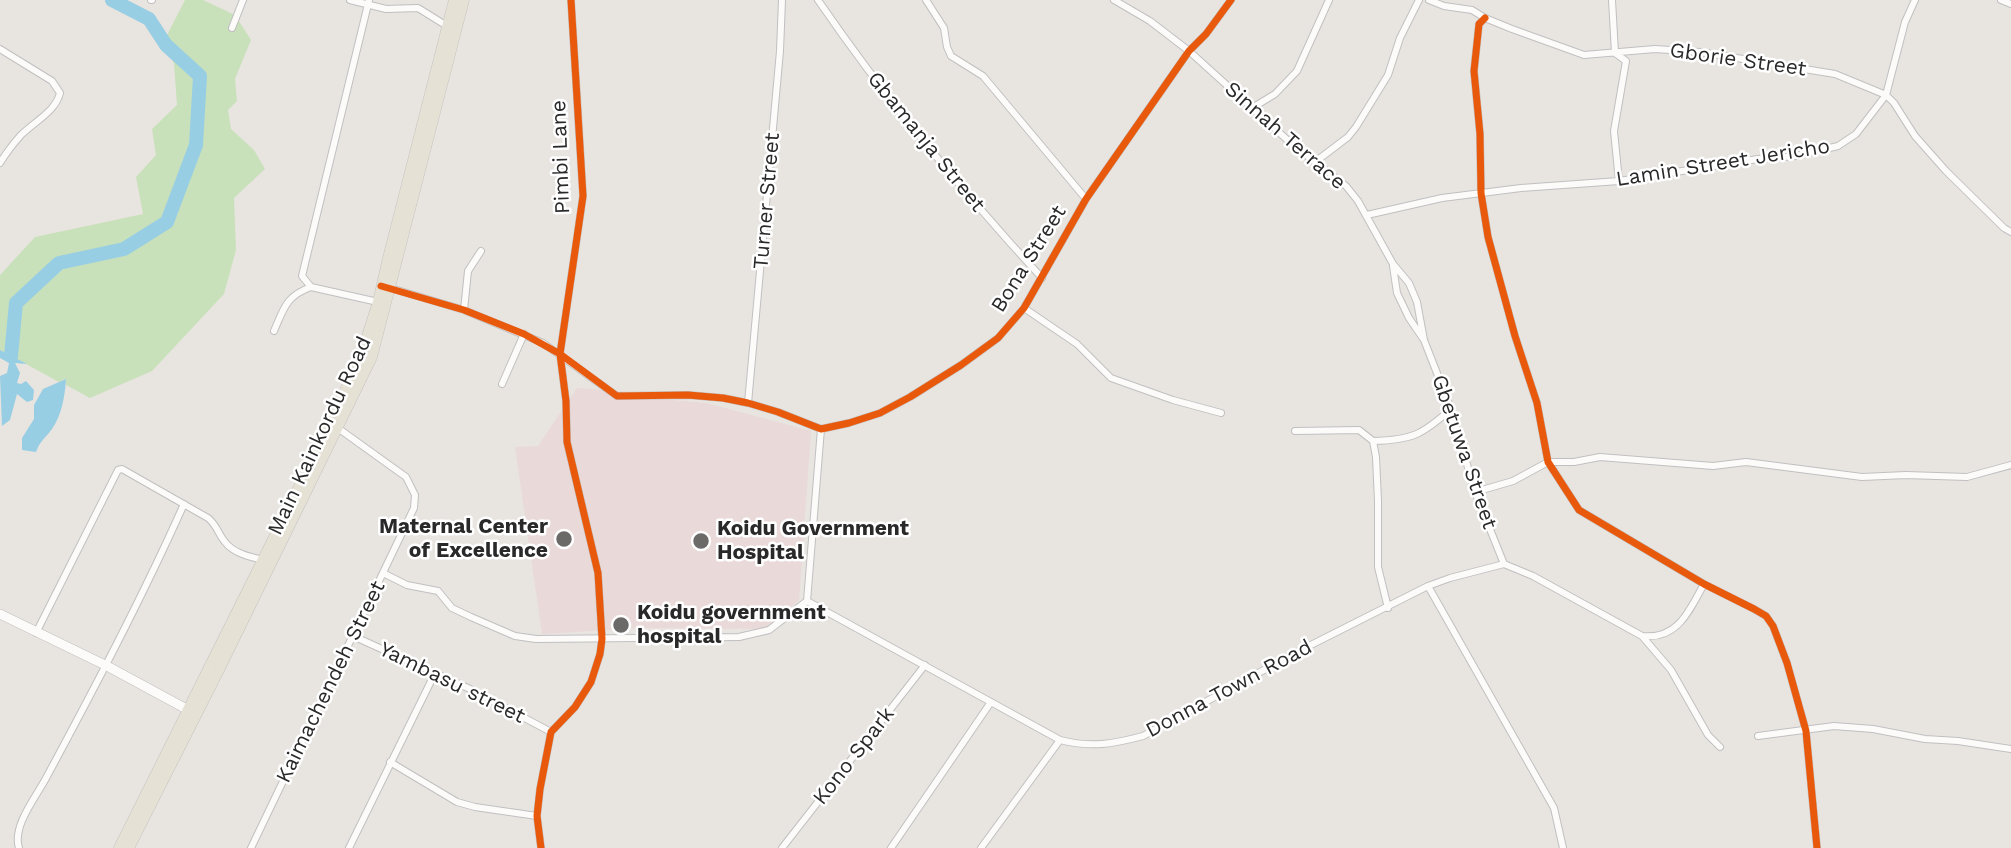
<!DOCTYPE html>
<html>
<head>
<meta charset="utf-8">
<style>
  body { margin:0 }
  canvas { display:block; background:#e8e4e0 }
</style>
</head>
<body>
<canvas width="2011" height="848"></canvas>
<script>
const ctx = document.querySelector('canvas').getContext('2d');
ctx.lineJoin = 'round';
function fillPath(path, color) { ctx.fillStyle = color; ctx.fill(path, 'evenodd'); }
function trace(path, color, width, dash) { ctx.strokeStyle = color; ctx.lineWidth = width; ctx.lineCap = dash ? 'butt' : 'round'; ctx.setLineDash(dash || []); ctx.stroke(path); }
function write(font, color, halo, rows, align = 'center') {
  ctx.font = font + ' "Work Sans",sans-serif'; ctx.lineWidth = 5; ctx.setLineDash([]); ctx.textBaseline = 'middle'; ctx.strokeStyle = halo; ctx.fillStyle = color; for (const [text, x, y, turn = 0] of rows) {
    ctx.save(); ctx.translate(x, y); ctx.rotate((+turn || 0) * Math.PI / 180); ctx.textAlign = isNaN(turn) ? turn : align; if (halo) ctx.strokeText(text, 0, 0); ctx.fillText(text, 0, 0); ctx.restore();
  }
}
fillPath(new Path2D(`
  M577,388L644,393L672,400L707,403L811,431L799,600L767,629L643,628L542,634L515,447L538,446Z`), '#e9dad9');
fillPath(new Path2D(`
  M185,0H203L235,15L251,40L235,79L237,101L228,110L231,129L254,150L265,169L234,198L236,250L224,294L152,371L90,398L66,385L65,379L59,382L0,350V275L35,237L143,214L136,177L156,155L152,129L177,105L174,64L164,41Z`), '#c9e1bb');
fillPath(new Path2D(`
  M0,350L27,364L15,363L20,373L17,383L21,384L26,381L34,390L33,400L27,402L17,394L10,420L2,426L0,376L7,373L9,363L0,358Z
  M66,379C65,395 62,415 52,429C45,439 41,439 36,452L22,450V438L34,419V405L43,389Z`), '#98cee4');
trace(new Path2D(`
  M11,356L16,303L59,263L124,249L167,222L196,145L200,76L166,45L149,19L112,0`), '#98cee4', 14);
const street = new Path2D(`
  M151,0H152
  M350,0L386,9L418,8L447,26
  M369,0L302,276L311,287L378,302
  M818,0C886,99 961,190 1042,278
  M926,0L944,28L947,47L951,56L983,76L1086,199
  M1114,0L1150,21L1189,51L1293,145L1346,186L1358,201L1393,264L1409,283L1417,302L1424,340
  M1429,0L1444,6L1472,10L1485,18L1512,29L1584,55L1655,49L1700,52L1835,74L1886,95L1894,103L1915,136L1946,171L2004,228L2011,232
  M1612,0L1615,53L1626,61L1614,131L1619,181
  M2001,0L2011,4
  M1485,18L1479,24L1474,71L1480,134L1481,193L1488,237L1515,336L1537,403L1548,462L1579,510L1704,584L1754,609L1766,616L1773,626L1787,663L1806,731L1817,848
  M232,28L243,0
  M0,49L52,81L60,93C56,111 34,122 21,135C13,144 6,153 0,163
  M1252,108L1275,94L1297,71L1329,0
  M1315,162L1348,137L1356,127L1388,75L1400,38L1419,0
  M1367,215L1442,198L1521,188L1619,181L1758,159L1796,156L1838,146L1856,134L1886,95L1905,22L1915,0
  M1393,266L1397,293L1409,318L1424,340L1451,409L1475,492L1504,564
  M387,287L464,310L543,343L617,396L688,395L723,398L748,403L778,412L821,429L849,423L880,413L910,397L961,365L998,338L1024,308L1086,199L1189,51L1206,34L1231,0
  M1024,308L1077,344L1111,378L1173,400L1221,413
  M464,310L468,271L481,251
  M274,331C284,308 286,296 311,287
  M502,384L524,334
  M748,403L780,51L782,0
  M1295,431L1359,430L1373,441L1376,457L1378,501V567L1388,608
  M1373,441C1412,440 1422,435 1451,409
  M1475,492L1513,481L1548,462H1574L1600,457L1713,466L1746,462L1862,477L1906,475L1967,477L2011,465
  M1504,564L1533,576L1642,636C1678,640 1689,611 1704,584
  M383,573L407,585L438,591L452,608L471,617L515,636L536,639L739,637L769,630L807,601
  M1428,586L1554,808L1563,848
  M807,601L1060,740C1091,748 1113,744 1143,736L1295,653L1428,586L1450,578L1504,564
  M807,601L821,429
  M36,633L118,470L122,469L208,518C217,525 218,534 225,542C233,553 250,557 263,560
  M353,636L470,689L551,732
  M1642,636L1671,670L1708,735L1720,747
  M1758,736L1834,726L1873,729L1925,739L1958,741L2011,749
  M390,762L457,802L475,807L537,816
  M19,848C12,827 35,798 45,780C94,689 142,598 184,504
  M251,848L414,508L415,495L406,477L335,426
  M349,848L435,673
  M541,848L537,816L540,789L551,732L575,707L591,682L600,654L602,639L598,573L567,442L566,401L560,354L583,196L571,0
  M782,848L925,665
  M891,848L991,702
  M981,848L1060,740`);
const secondary = new Path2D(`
  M0,614L107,666L192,712`);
const primary = new Path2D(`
  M119,848L296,493L359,361L378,302L388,258L454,0
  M129,848L219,670L372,357L464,0`);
trace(street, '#c1c0c1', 8);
trace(secondary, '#c1c0c1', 10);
trace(primary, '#c4c3c1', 11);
trace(street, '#fcfbfa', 6);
trace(secondary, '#fcfbfa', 9);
trace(primary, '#e5e1d4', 10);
trace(new Path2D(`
  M1485,18L1479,24L1474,71L1480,134L1481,193L1488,237L1515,336L1537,403L1548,462L1579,510L1704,584L1754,609L1766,616L1773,626L1787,663L1806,731L1817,848
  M381,286L464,310L524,334L560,354L617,396L688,395L723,398L748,403L778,412L821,429L849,423L880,413L910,397L961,365L998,338L1024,308L1086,199L1189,51L1206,34L1231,0
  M541,848L537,816L540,789L551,732L575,707L591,682L600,654L602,639L598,573L567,442L566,401L560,354L583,196L571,0`), '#e8590c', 7);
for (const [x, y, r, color] of [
  [564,539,9,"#6c6a69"],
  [701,541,9,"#6c6a69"],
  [621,625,9,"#6c6a69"]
]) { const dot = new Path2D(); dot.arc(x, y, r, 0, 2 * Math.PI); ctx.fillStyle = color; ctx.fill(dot); trace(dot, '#fff', 2.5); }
write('21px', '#292929', '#fff', [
  ["Gborie Street",1738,60,8],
  ["Sinnah Terrace",1285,136,41],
  ["Gbamanja Street",926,142,51],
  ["Pimbi Lane",561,157,-92],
  ["Lamin Street Jericho",1723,163,-9],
  ["Turner Street",767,201,-85],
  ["Bona Street",1029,259,-58],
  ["Main Kainkordu Road",320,436,-65],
  ["Gbetuwa Street",1464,452,71],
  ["Kaimachendeh Street",331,682,-64],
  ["Yambasu street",452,683,26],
  ["Donna Town Road",1229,689,-28],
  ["Kono Spark",854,756,-52]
]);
write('bold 21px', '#292929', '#fff', [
  ["Maternal Center",548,527,"right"],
  ["of Excellence",548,551,"right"],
  ["Koidu Government",717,529],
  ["Hospital",717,553],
  ["Koidu government",637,613],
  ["hospital",637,637]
], 'left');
</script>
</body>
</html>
